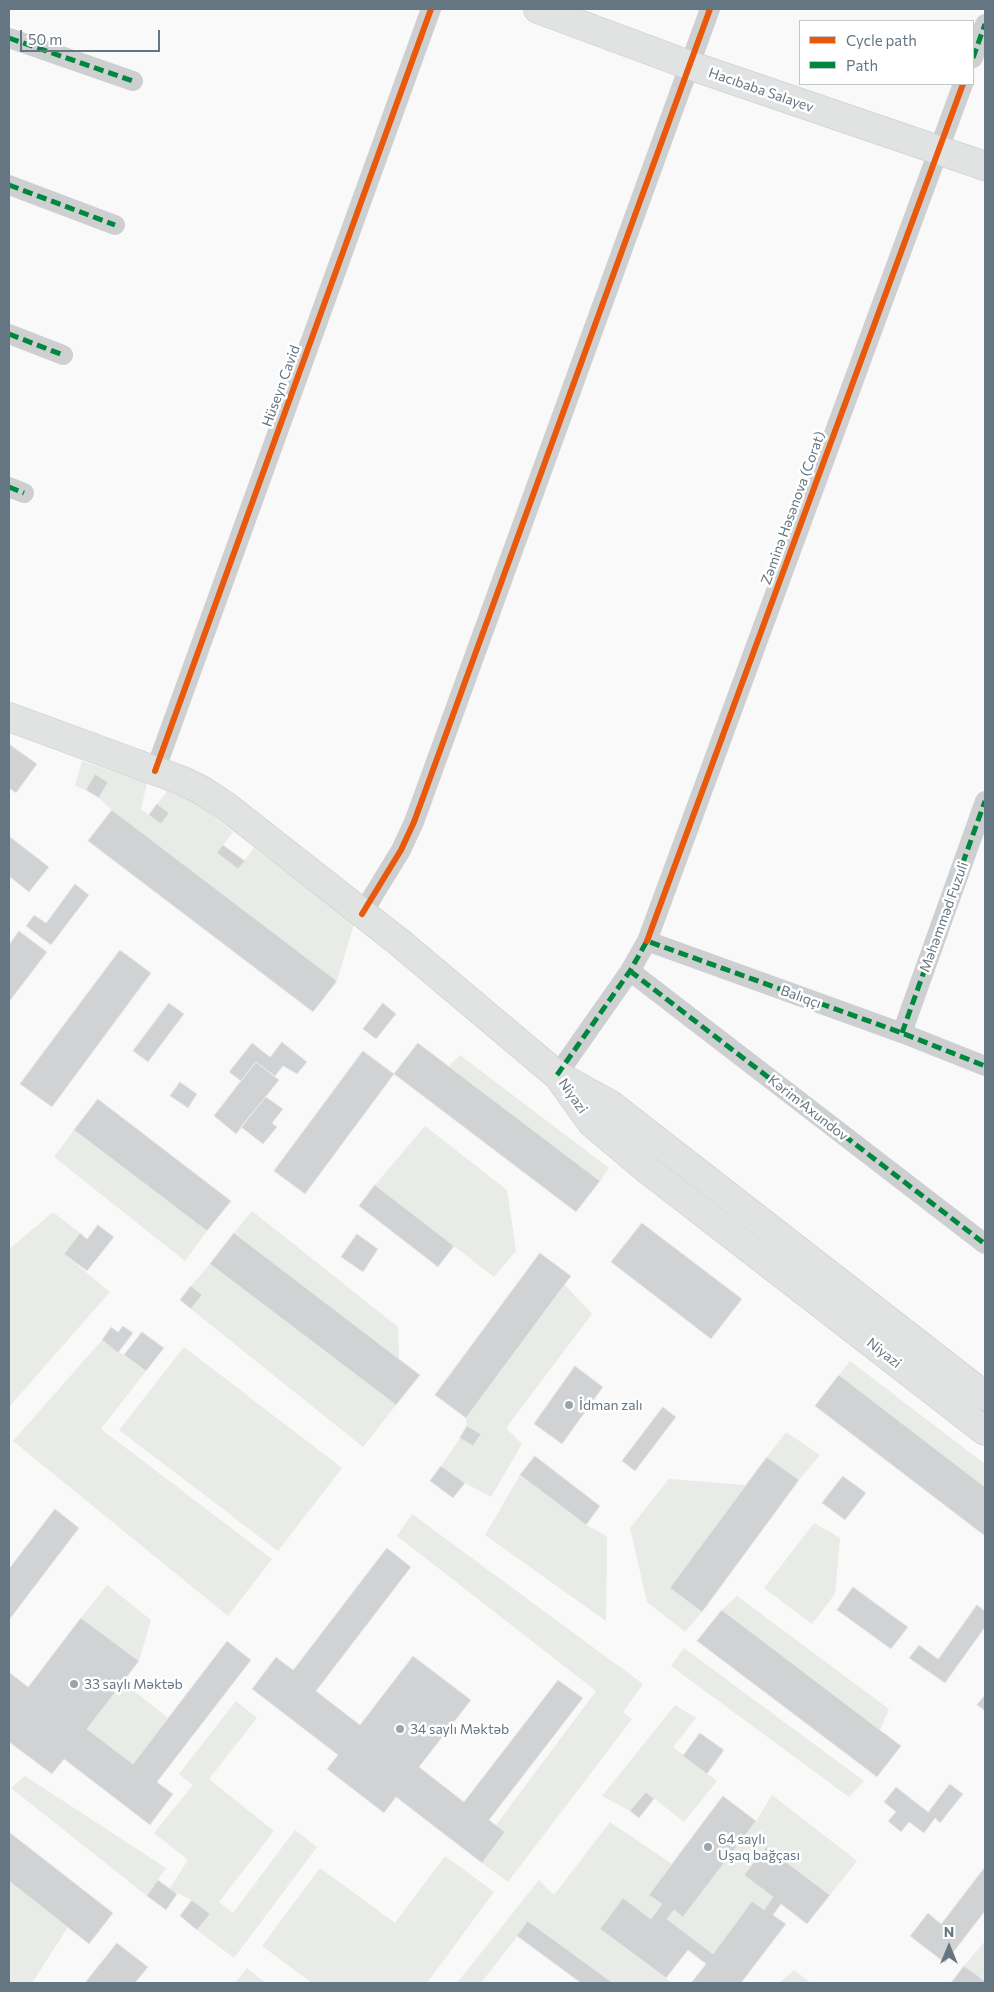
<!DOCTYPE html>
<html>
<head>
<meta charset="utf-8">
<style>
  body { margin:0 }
  #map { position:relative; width:994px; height:1992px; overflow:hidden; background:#f9f9f9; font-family:Commissioner,sans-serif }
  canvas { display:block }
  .frame { position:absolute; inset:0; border:10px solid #657683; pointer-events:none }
  .legend { position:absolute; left:799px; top:20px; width:175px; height:65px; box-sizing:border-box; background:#fff; border:1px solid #c1c8cd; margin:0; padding:6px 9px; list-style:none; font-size:15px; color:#657683 }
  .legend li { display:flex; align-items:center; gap:10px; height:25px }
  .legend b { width:25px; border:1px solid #c1c8cd }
  .north { position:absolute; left:924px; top:1922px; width:50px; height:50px; -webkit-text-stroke:4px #fff; paint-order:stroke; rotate:0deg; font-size:14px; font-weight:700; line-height:20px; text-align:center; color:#657683 }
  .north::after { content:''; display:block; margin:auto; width:18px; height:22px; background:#657683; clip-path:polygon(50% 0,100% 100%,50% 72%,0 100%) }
  .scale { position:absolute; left:20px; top:30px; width:140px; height:22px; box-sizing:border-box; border:2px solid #657683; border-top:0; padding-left:6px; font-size:15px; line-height:18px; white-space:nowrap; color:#657683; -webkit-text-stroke:4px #fff; paint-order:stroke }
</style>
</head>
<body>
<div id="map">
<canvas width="994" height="1992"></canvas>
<div class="frame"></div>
<ul class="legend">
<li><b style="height:6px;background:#e8590c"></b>Cycle path</li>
<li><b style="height:6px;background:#00873e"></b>Path</li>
</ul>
<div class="north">N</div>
<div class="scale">50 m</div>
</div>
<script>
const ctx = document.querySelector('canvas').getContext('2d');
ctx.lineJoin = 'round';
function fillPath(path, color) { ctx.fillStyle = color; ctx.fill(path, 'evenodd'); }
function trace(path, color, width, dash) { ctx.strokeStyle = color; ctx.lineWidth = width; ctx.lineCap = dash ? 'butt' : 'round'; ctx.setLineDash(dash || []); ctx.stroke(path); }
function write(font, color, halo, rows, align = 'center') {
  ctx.font = font + ' Commissioner,sans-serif'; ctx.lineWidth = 5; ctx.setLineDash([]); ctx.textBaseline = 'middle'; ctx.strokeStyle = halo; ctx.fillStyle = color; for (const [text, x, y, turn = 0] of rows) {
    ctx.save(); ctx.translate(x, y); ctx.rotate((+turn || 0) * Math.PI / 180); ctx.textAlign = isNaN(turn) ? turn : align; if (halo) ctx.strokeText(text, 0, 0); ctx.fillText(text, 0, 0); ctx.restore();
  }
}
fillPath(new Path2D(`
  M82,761L147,783L141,809L161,824L169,813L157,804L168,790L198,804L233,832L217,853L238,869L254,848L354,924L337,981L112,810L99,798L108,782L95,774L86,790L75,786Z
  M460,1055L609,1168L600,1181L449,1066Z
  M425,1126L507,1190L516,1251L494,1277L375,1185Z
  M74,1130L207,1231L185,1261L54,1157Z
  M252,1211L398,1327L399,1359L234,1233Z
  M53,1212L80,1233L64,1254L110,1292L9,1407V1249Z
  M210,1264L396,1405L363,1447L191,1309L202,1295L191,1286Z
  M565,1285L592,1314L506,1428L522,1444L491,1497L465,1483L441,1466L460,1438L473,1446L480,1434L467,1426L466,1418Z
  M102,1340L146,1371L101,1429L272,1559L228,1616L13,1441Z
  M184,1347L342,1468L278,1551L119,1430Z
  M850,1361L985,1464V1487L839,1375Z
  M786,1432L820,1455L799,1480L767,1457Z
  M520,1475L586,1525L607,1536L606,1621L485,1535Z
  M669,1479L746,1485L671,1588L702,1612L685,1632L647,1602L630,1528Z
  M412,1514L643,1684L623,1712L632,1719L508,1882L482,1863L505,1833L496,1825L596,1691L397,1536Z
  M814,1523L840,1538L835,1594L812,1624L764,1588Z
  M107,1585L151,1620L139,1661L81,1618Z
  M737,1596L889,1709L880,1730L722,1610Z
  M684,1648L864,1781L849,1797L671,1666Z
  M123,1682L168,1718L133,1764L87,1729Z
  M236,1701L257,1718L209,1779L274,1831L219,1902L233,1913L295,1830L317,1847L234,1958L197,1930L210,1914L192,1900L169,1889L188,1860L154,1833L193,1785L179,1774Z
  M675,1705L696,1718L673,1747L717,1781L684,1822L646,1792L630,1811L602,1796Z
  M25,1776L166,1868L147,1896L11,1788Z
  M772,1795L857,1861L830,1895L766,1847L773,1897L764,1910L752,1902L713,1954L667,1919L674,1910L683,1917L756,1821Z
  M610,1822L672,1864L649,1894L662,1904L651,1919L600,1929L672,1983H613L529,1921L481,1983H457L539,1880L554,1895Z
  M445,1856L494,1892L427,1983H312L262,1946L320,1868L395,1923Z
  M9,1881L68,1927L32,1983H9Z
  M985,1941V1981L964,1966Z
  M247,1968L266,1983H235Z
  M794,1970L811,1983H779Z`), '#e8ebe6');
const building = new Path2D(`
  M9,744L37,764L16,793L9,788Z
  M95,774L108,782L99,798L86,790Z
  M157,804L169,813L161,824L149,815Z
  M112,810L337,981L313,1012L88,841Z
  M9,836L49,867L29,892L9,876Z
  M223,845L245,861L238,869L217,853Z
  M75,884L89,895L51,945L26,926L34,915L46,923Z
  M19,931L47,952L9,1002V945Z
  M120,950L151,973L52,1107L20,1084Z
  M169,1003L184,1014L148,1062L133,1051Z
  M383,1003L396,1014L376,1039L363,1029Z
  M282,1042L307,1062L297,1074L283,1066L275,1076L256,1062L241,1081L229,1072L252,1043L270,1057Z
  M418,1043L600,1181L576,1212L394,1074Z
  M363,1051L394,1074L305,1194L274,1171Z
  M256,1062L279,1080L236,1134L214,1116Z
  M180,1082L197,1094L188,1108L170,1096Z
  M266,1097L283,1109L272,1123L277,1127L263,1144L241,1127Z
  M98,1099L231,1201L207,1231L74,1130Z
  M375,1185L454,1246L438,1267L359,1206Z
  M642,1223L742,1299L711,1339L611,1262Z
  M98,1225L114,1237L87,1271L64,1254L80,1233L87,1239Z
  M234,1233L420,1375L396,1405L210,1264Z
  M357,1234L378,1249L363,1272L341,1257Z
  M540,1253L571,1276L466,1418L435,1395Z
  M191,1286L202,1295L191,1309L180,1300Z
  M123,1326L133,1333L118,1353L102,1340L111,1327L118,1332Z
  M142,1332L164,1348L146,1371L124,1355Z
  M575,1366L603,1387L562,1444L534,1424Z
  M839,1375L985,1487V1536L815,1406Z
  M663,1407L676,1417L635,1471L622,1461Z
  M467,1426L481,1434L473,1446L460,1438Z
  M535,1456L600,1506L586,1525L520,1475Z
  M767,1457L799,1480L702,1612L670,1588Z
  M441,1466L465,1483L453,1498L430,1481Z
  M843,1476L866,1493L845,1520L822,1503Z
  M55,1509L79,1528L9,1620V1569Z
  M387,1548L411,1567L316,1691L360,1725L413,1656L471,1700L419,1767L464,1802L558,1680L583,1698L489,1820L505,1832L482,1863L396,1797L384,1813L327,1769L338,1755L252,1689L276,1657L293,1670Z
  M853,1587L908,1627L891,1649L837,1610Z
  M977,1605L985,1611V1627L945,1683L909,1658L919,1645L938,1659Z
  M722,1610L901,1746L877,1777L697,1641Z
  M81,1618L139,1661L87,1729L133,1764L227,1641L251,1660L157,1782L173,1794L150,1825L64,1759L52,1774L9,1742V1672L28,1687Z
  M985,1695V1711L977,1705Z
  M700,1733L724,1750L707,1774L683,1756Z
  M950,1784L963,1794L940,1823L935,1818L924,1833L909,1822L901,1832L888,1821L896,1812L884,1802L896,1787L928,1812Z
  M646,1792L654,1799L639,1818L630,1811Z
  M723,1796L756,1821L683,1917L674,1910L667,1919L713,1954L752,1901L764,1910L773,1897L744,1875L766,1847L830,1895L807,1924L781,1904L773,1915L786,1924L741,1983H691L706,1964L688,1950L666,1978L600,1929L623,1898L651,1919L662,1904L649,1895Z
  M9,1832L113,1913L89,1944L9,1881Z
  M985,1867V1911L945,1963L910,1936L928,1913L941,1924Z
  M158,1880L177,1894L166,1910L147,1896Z
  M192,1900L210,1914L197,1930L180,1916Z
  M528,1921L613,1983H581L517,1936Z
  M117,1943L148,1967L135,1983H85Z
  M964,1966L985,1981V1983H951Z`);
fillPath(building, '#d0d2d3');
trace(building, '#e8e8e8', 1);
const secondary = new Path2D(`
  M538,9L689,65L985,166
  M9,717L183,781L203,791L227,807L399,942L557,1075L611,1105L985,1396
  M561,1080L592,1123L648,1170L985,1431`);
trace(secondary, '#d5d6d7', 30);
trace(new Path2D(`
  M9,38L133,81
  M973,58L985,24
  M9,185L115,225
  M9,334L63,355
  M9,487L24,493
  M155,771L431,9
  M362,914L401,850L414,822L710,9
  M647,941L963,84
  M630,971L985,1244
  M902,1033L985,801
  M557,1075L630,971L647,941L902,1033L985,1066`), '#cecfd0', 20);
trace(secondary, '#e1e2e2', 28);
trace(new Path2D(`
  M9,38L133,81
  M973,58L985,24
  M9,185L115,225
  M9,334L63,355
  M9,487L24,493
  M630,971L985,1244
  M902,1033L985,801
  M557,1075L630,971L647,941L902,1033L985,1066`), '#00873e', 5, [10, 5]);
trace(new Path2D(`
  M155,771L431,9
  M362,914L401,850L414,822L710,9
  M647,941L963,84`), '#e8590c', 6);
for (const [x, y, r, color] of [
  [569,1405,5,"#99a4ac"],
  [74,1684,5,"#99a4ac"],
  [400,1729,5,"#99a4ac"],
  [708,1847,5,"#99a4ac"]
]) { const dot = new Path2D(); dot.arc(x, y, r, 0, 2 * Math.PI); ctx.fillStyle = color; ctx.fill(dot); trace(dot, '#fff', 2); }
write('14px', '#657683', '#fff', [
  ["Hacıbaba Salayev",761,90,19],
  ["Hüseyn Cavid",281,386,-70],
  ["Zəminə Həsənova (Corat)",793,508,-70],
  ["Məhəmməd Fuzuli",944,917,-70],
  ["Balıqçı",801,997,20],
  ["Niyazi",573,1096,55],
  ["Kərim Axundov",808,1108,38],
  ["Niyazi",884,1353,38]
]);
write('14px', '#657683', '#fff', [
  ["İdman zalı",579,1405],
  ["33 saylı Məktəb",84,1684],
  ["34 saylı Məktəb",410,1729],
  ["64 saylı",718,1839],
  ["Uşaq bağçası",718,1855]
], 'left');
</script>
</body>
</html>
